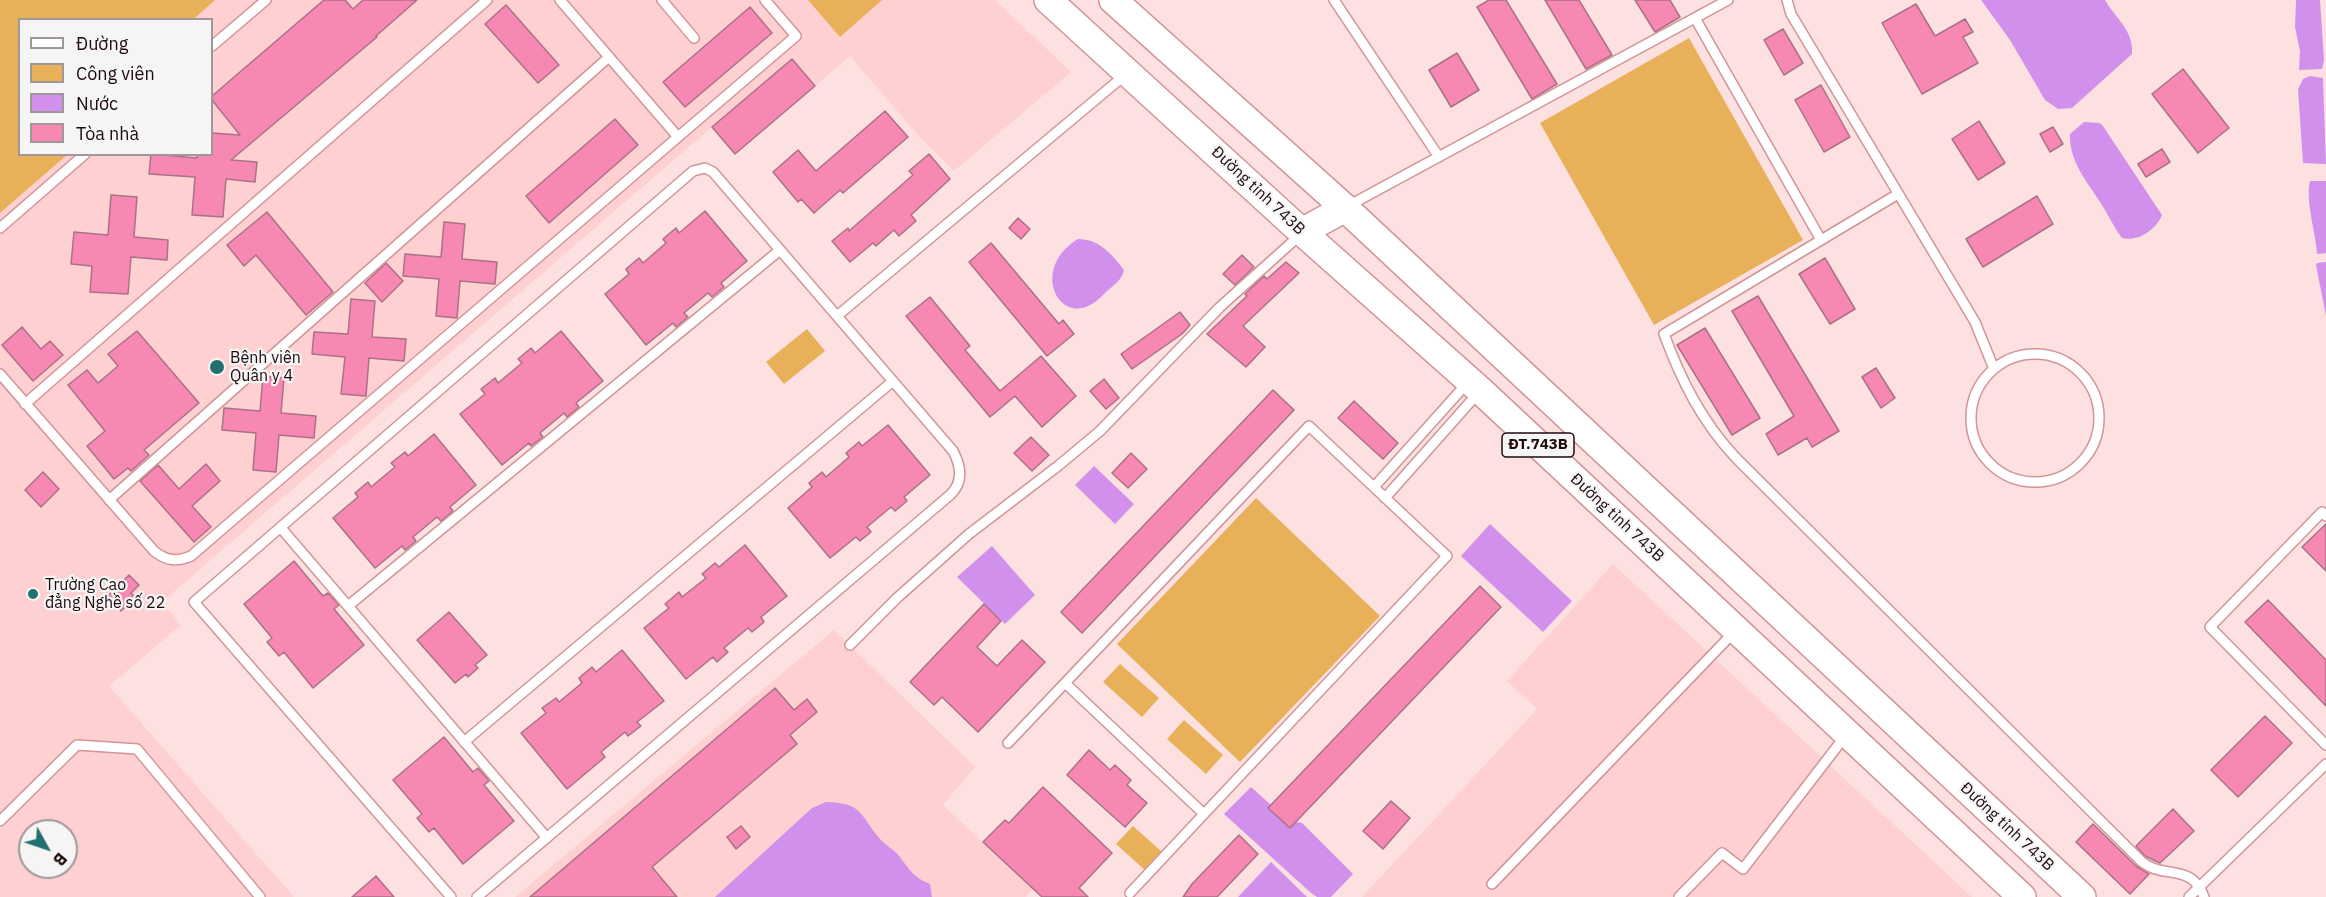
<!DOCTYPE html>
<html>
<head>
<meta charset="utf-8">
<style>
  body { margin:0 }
  #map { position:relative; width:2326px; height:897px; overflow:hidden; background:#fde1e1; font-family:"IBM Plex Sans",sans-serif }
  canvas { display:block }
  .legend { position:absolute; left:18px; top:18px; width:195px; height:138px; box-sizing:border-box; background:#f5f5f5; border:2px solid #a09798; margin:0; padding:8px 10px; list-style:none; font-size:18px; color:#200a0c }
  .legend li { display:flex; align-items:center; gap:12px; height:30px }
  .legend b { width:30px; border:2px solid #a09798 }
  .north { position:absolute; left:18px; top:819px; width:60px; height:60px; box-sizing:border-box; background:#f5f5f5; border:2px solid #a09798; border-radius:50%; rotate:130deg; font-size:16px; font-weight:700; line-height:24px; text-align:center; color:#200a0c }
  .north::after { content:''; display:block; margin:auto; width:21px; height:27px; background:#246f70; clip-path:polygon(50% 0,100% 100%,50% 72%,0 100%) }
</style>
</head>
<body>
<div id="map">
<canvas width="2326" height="897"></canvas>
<ul class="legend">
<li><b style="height:8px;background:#fff"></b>Đường</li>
<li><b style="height:16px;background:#e8b059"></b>Công viên</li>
<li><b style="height:16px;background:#d190eb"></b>Nước</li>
<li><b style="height:16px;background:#f787b3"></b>Tòa nhà</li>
</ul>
<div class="north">B</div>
</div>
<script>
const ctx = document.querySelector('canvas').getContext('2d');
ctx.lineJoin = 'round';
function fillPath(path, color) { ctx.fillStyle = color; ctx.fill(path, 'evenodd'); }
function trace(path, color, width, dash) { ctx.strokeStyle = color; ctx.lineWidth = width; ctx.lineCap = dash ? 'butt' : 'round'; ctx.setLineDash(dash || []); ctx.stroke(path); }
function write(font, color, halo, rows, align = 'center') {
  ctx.font = font + ' "IBM Plex Sans",sans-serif'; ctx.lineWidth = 4.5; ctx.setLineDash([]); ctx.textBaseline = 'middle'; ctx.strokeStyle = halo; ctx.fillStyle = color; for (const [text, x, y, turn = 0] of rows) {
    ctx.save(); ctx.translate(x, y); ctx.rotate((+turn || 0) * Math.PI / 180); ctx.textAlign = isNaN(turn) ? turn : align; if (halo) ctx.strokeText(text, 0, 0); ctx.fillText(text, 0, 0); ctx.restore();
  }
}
fillPath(new Path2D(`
  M215,0H995L1071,72L954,171L918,135L850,56L735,154L712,127L162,602L181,625L109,686L294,897H0V213L67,155L212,154V20L194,19ZM30,831H66V867H30Z
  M1613,564L1972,897H1362L1537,709L1507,681Z
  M834,630L975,767L943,805L1033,889L1026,897H515Z`), '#fed0d1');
fillPath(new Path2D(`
  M0,0H215L194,19L20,20V154L67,155L0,213Z
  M808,0H882L840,37Z
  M1689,38L1803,240L1654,325L1540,123Z
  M807,329L825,351L784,384L766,362Z
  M1256,498L1380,616L1240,762L1117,644Z
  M1120,664L1159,698L1142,717L1103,682Z
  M1184,720L1223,755L1206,774L1167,739Z
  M1133,826L1162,852L1146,871L1116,844Z`), '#e8b059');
fillPath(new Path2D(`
  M1981,0H2105C2116,19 2134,31 2132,54L2072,108L2058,109L2045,100L2010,40Z
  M2296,0H2320L2324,60L2322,69L2299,70L2300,51L2295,27Z
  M2310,76L2323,78L2326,164L2303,163L2298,89L2303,79Z
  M2084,122L2100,123L2103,126L2162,215C2156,230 2138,242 2122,238C2113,226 2108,214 2100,202C2086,180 2069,161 2070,134Z
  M2310,181H2326V253L2317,254C2316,232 2305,202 2310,181Z
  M1078,239C1099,239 1112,254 1124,270C1122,280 1114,285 1106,292C1102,296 1097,301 1092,304C1058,325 1030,268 1078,239Z
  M2326,262V316L2316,265L2317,263Z
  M1094,466L1134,504L1115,524L1075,485Z
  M1490,524L1572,601L1543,632L1461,556Z
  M992,546L1035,595L1005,624L957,577Z
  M1251,787L1271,805L1269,808L1290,828L1296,822L1302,823L1353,874L1331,897H1317L1311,893L1224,814Z
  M826,802C864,803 859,815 881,840C886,846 894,849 899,856C909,869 914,878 930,884L932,897H715L812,808Z
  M1271,862L1307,897H1238Z`), '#d190eb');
const building = new Path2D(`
  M324,0H345L353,9L363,0H417L376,36L377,37L231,160L257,162L255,182L226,179L223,217L192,215L195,177L149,174L151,154L197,158V154H212V133L240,135L212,100V96Z
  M1489,0H1506L1557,84L1532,99L1477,7Z
  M1545,0H1579L1612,55L1586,69Z
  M1635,0H1670L1680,17L1655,32Z
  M1916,4L1935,36L1965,19L1973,32L1963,37L1978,63L1922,94L1882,23Z
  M506,5L559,65L538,83L485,24Z
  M750,7L772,33L685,107L663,82Z
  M1783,29L1803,63L1784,75L1764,40Z
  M1457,53L1479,90L1451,107L1429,70Z
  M792,59L815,86L735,154L712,127Z
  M2183,69L2229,128L2198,153L2152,94Z
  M1821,85L1850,137L1824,152L1795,100Z
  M885,111L908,137L843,193L840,190L814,213L801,199L798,202L773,172L798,150L816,171Z
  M615,119L638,145L549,223L526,196Z
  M1979,121L2005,163L1978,180L1952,139Z
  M2053,127L2063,144L2050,152L2040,134Z
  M2162,149L2170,162L2146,177L2138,164Z
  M929,154L950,179L911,215L916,221L899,236L894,230L876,246L873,243L850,262L832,241L848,228L849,231L913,175L909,171Z
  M111,195L137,197L134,237L168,240L167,260L131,257L128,294L90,292L92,266L71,264L74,232L108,235Z
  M2037,196L2053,224L1983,267L1966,239Z
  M705,211L747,261L721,283L724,287L712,297L708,293L684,313L688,317L676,327L673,323L646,345L605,294L629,274L626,269L639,258L643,263L666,243L663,239L676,228L679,233Z
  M267,212L333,292L306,315L256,255L244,266L227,245Z
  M1018,218L1030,229L1021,239L1009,228Z
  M444,222L465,224L462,259L497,262L495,284L460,281L457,318L436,316L439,279L403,276L405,254L441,257Z
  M991,243L1059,324L1063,320L1074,334L1047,356L969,262Z
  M1242,255L1254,267L1235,285L1223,274Z
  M1825,258L1855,309L1830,324L1799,274Z
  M1286,262L1299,273L1243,326L1265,347L1246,367L1207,334L1247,296L1245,294L1264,276L1267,279Z
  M386,263L403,281L382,302L365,283Z
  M1758,296L1839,431L1812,447L1807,438L1778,455L1766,434L1794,416L1732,311Z
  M930,297L970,346L965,350L1000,391L1041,356L1076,396L1042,427L1015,396L990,417L906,316Z
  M351,299L375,301L372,337L406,339L404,361L369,358L366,396L341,394L345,357L312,354L314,332L348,334Z
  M1180,312L1190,325L1182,334L1132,369L1121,354Z
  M22,327L41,349L50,341L63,355L33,381L2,345Z
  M1705,328L1760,418L1732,435L1677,345Z
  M137,331L199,403L144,450L149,455L131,471L128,468L114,479L87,446L105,431L68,385L87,370L98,383L118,366L108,354Z
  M561,331L603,381L576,403L579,407L567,417L564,413L540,433L543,437L531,446L529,443L502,465L460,414L485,394L481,389L495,378L498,383L522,363L518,359L531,348L535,353Z
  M1876,368L1895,398L1881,408L1862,377Z
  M263,376L284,378L281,413L316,416L314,438L279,435L276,472L253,470L256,433L222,430L224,408L260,411Z
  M1104,379L1119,398L1106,409L1090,391Z
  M1273,390L1294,410L1082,633L1061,612Z
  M1354,401L1398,443L1383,459L1338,418Z
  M888,425L930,475L904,497L907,501L895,511L891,507L867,527L871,532L860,541L856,537L830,558L788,508L812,487L809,483L822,472L826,477L849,457L846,453L859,442L862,446Z
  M434,434L476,485L450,507L453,511L441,521L437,517L413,537L416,541L405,550L402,546L375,568L333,518L358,497L355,493L368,482L371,487L395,467L391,463L405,452L408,456Z
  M1031,437L1049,455L1032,471L1014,453Z
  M1131,453L1147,469L1128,488L1112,473Z
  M206,464L220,481L192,506L211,527L194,542L140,481L158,465L179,489Z
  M43,472L59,489L41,507L25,490Z
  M2326,524V571L2302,547Z
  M745,545L787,596L761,617L764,622L752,632L748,628L724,648L728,652L717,662L713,657L686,679L644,628L669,608L665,604L679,592L682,597L706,578L702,574L715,563L719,567Z
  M294,561L323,596L328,593L339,605L334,609L364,645L313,688L284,652L279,656L267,642L272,638L244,604Z
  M129,575L139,585L131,593L135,597L121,611L107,597Z
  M1480,586L1501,607L1290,828L1268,808Z
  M2268,600L2326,660V706L2245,622Z
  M984,604L1001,621L977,647L997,666L1022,640L1045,662L978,732L942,697L934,705L910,682Z
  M449,612L487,655L475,665L478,668L468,677L466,674L455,683L417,640Z
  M622,650L664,701L637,722L641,726L628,736L625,732L601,752L605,757L567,789L521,733L546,713L542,708L556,698L559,702L582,683L579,678L592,667L596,672Z
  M775,688L794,710L807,699L817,712L790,735L797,744L652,867L677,897H530Z
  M2265,716L2292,743L2238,797L2211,770Z
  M444,737L473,772L478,768L489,781L484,785L514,821L463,864L434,828L429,832L417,818L422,814L393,780Z
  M1089,750L1110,770L1115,765L1131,780L1127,785L1147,803L1125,827L1067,775Z
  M1043,787L1112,853L1079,888L1088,897H1042L983,842L1005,820L1009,823Z
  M1391,801L1410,818L1383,849L1363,831Z
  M2173,809L2194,831L2160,863L2145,856L2136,846Z
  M2093,824L2136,866L2149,874L2130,894L2076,842Z
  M741,826L750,837L736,849L727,837Z
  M1239,835L1258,854L1217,897H1183L1192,884Z
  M376,876L394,897H352Z`);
fillPath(building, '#f787b3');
trace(building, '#ab7186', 1.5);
const lane = new Path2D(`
  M662,0L694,38
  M1334,0L1439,157
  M1787,0L1791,14L1975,322L1994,369
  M1695,18L1821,240
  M212,46L266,0
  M678,137L796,36L765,0
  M1898,194L1664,334C1681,380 1702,422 1736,458L2141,861C2162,880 2192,862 2204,897
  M1348,206L1728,0
  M0,228L85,154
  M837,316L1125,75
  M1971 418a64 64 0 1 1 128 0a64 64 0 1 1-128 0Z
  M0,374L154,551C166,561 177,562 191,556L678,137L560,0
  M25,404L487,0
  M1309,426L1447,556L1204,814L1065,683Z
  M1374,487L1469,381
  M1385,498L1479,392
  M109,500L609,57
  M2326,516L2322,512L2210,627L2326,745
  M281,528L547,838
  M348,606L780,250
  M850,645L897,598L969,534L1058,466L1100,431L1220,307L1300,235
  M464,742L893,381
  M1008,743L1065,683
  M0,821L77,745L137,749L260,897
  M1492,884L1735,631
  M1130,893L1204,814
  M451,897L194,602L693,171L705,168L713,172L953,451C961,466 964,482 950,495L477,897
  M1679,897L1722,853L1743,869L1846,735
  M2189,897L2326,764`);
const primary = new Path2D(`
  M1048,0L1292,223L1481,391L2022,897
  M1113,0L1345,208L2082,897
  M1302,232L1345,208`);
trace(lane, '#d39497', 12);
trace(primary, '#d39497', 30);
trace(lane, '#fff', 9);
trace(primary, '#fff', 27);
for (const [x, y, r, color] of [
  [217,367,8,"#246f70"],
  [33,594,6,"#246f70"]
]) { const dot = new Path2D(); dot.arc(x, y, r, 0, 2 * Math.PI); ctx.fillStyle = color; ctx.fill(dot); trace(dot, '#f5f5f5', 2); }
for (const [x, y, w] of [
  [1538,445,72]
]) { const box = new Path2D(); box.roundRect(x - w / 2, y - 12, w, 24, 4.5); ctx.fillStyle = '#f5f5f5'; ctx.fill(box); trace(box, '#200a0c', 1.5); }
write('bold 15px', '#200a0c', null, [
  ["ĐT.743B",1538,445]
]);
write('16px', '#200a0c', '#f5f5f5', [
  ["Đường tỉnh 743B",1258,191,43],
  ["Đường tỉnh 743B",1617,518,43],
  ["Đường tỉnh 743B",2007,827,43]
]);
write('16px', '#200a0c', '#f5f5f5', [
  ["Bệnh viên",230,358],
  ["Quân y 4",230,376],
  ["Trường Cao",45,585],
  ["đẳng Nghề số 22",45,603]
], 'left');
</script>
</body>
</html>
